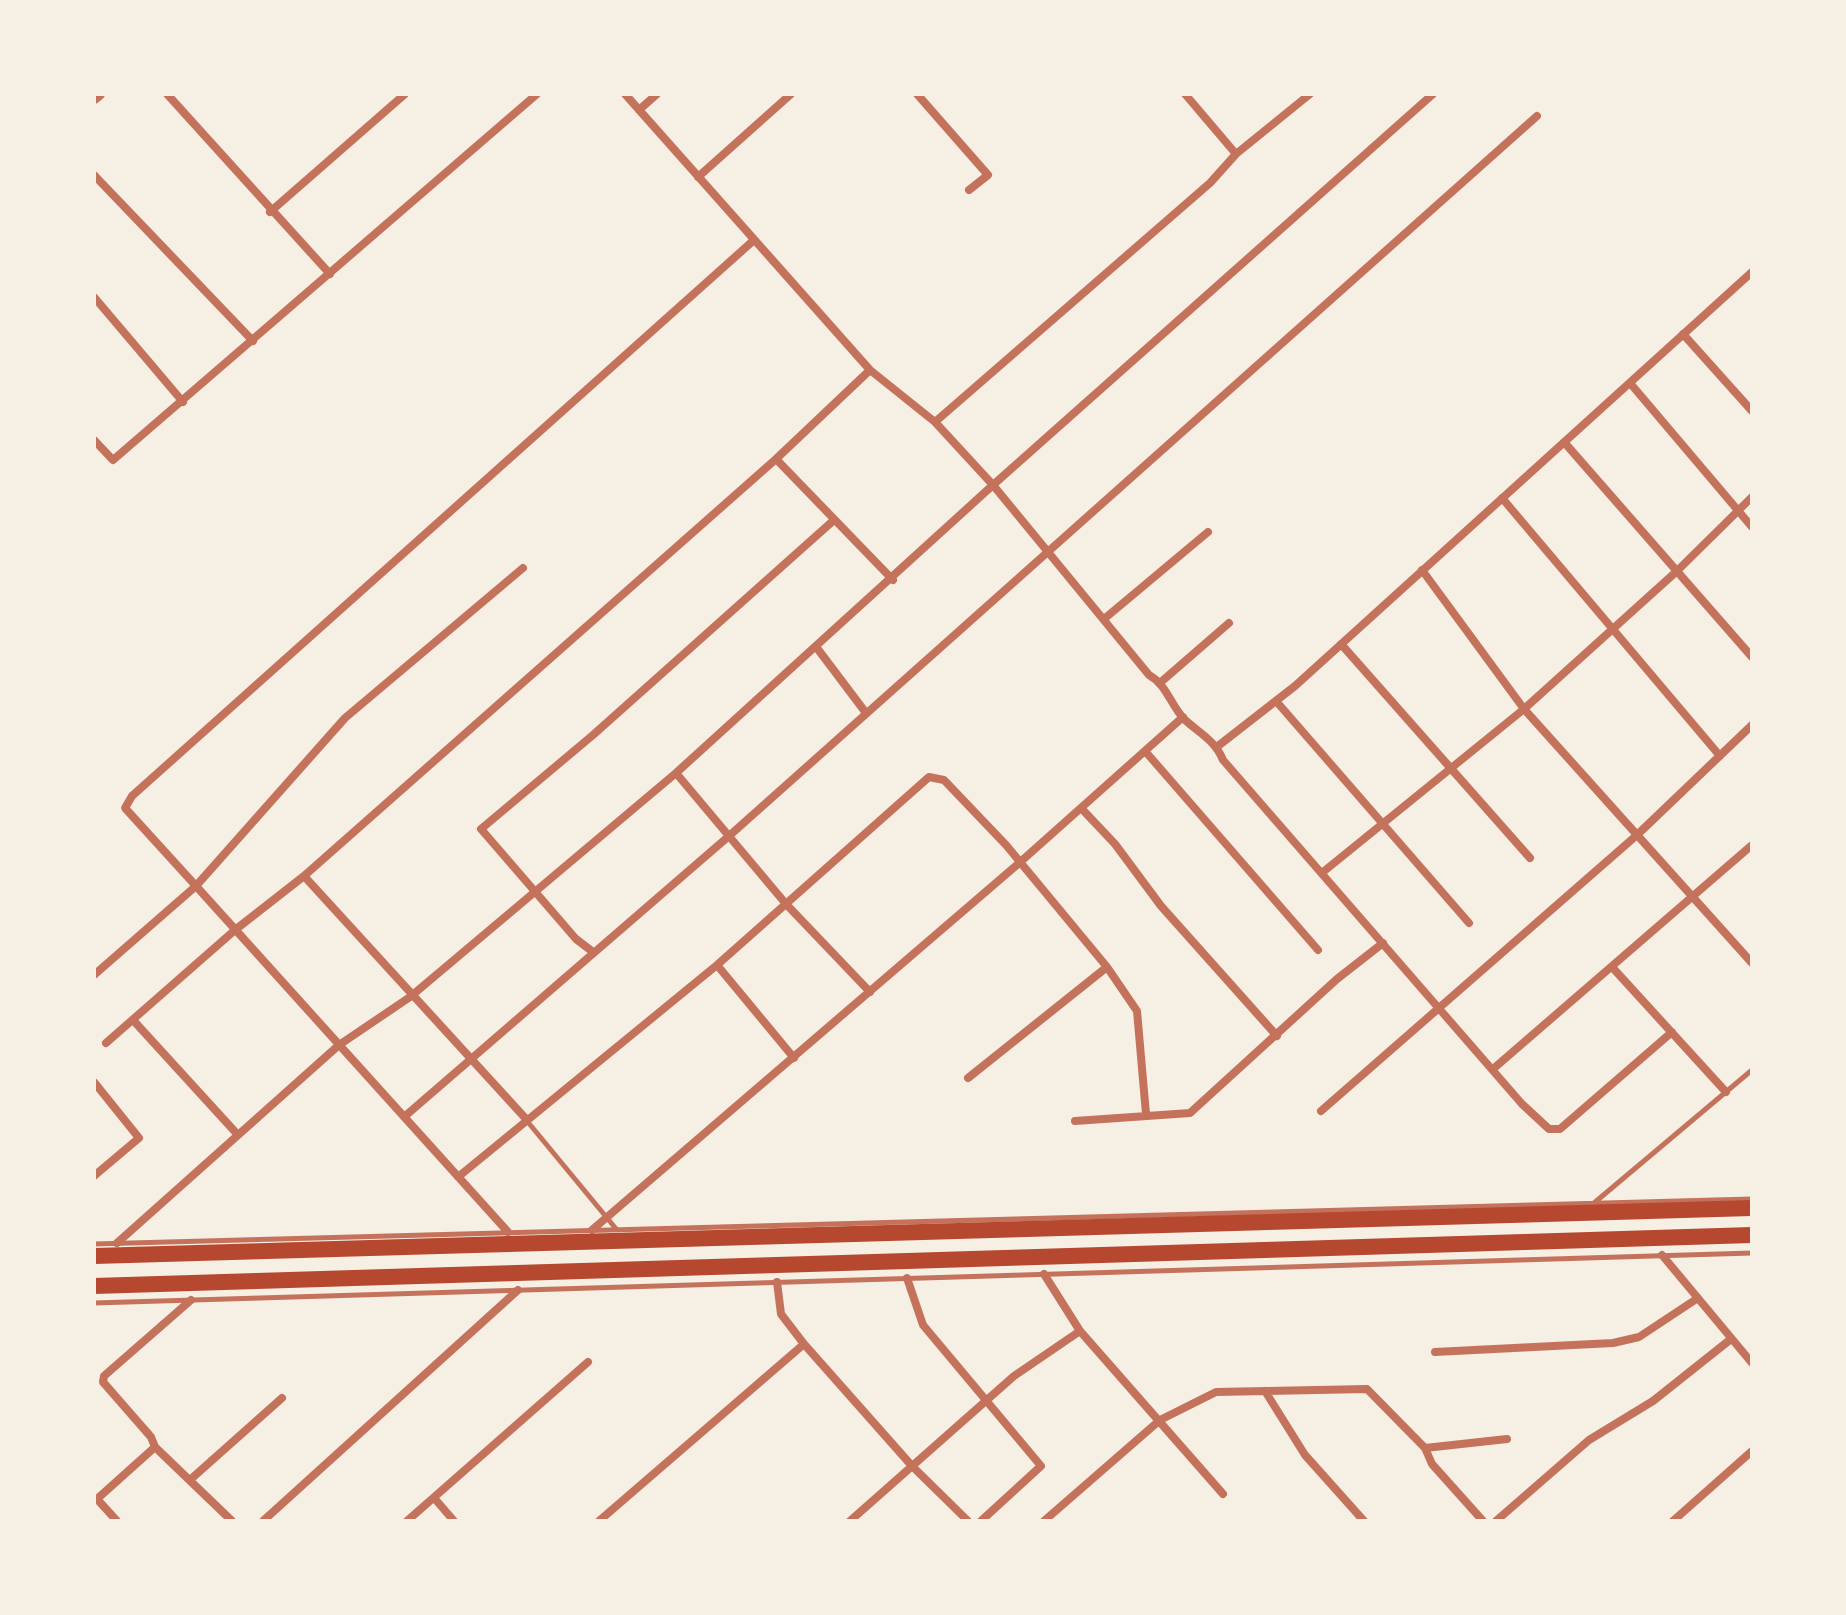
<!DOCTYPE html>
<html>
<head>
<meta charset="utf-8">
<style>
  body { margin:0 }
  #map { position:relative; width:1846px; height:1615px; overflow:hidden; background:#f6efe4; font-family:Cabin,sans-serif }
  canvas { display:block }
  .frame { position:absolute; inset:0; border:96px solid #f6efe4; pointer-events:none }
</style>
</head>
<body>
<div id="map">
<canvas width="1846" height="1615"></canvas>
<div class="frame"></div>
</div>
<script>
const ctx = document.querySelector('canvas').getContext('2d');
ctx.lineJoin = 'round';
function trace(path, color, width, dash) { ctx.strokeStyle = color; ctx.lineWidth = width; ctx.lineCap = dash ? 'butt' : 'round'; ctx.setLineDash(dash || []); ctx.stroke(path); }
trace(new Path2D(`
  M527,1121L617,1230
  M1594,1203L1752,1070
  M94,1244L1752,1199
  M94,1303L1752,1253`), '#c5725c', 5);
trace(new Path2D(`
  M167,94L330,274
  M625,94L870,370L935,422L993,485L1149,675C1167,685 1170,704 1184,719C1199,733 1215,740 1223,760L1522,1104L1549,1129H1560L1672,1032
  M917,94L988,175L969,190
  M1185,94L1236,154
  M639,110L657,94
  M94,175L253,341
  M698,177L791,94
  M270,212L405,94
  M94,297L183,402
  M1683,334L1752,411
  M1630,383L1752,527
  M935,422L1210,183L1236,154L1310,94
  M94,440L113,460L537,94
  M1564,442L1752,657
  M776,459L893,580
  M1502,498L1720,756
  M523,568L345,718L196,886L125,808L132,796L754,240
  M1422,570L1524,709L1677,571L1752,497
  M1104,619L1208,532
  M1341,644L1530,858
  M817,648L866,713
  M1161,682L1229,623
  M1276,701L1469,923
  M1218,746L1295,686L1752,272
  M1145,751L1318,950
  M676,773L786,904L870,992
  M1081,808L1115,844L1161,906L1277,1036
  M1323,872L1524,709L1752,963
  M304,876L527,1120
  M593,952L576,939L481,829L593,735L834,520
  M717,965L794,1058
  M1612,967L1726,1092
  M94,975L196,886L508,1232
  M133,1020L238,1135
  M106,1043L235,930L304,876L776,459L870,370
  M1493,1069L1752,845
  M968,1078L1107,967
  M94,1082L139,1138L94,1176
  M1321,1111L1637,835L1752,725
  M404,1117L729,836L1537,116
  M1075,1121L1190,1113L1337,979L1383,943
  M458,1177L717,965L929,777L944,780L1006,845L1107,967L1137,1011L1146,1114
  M592,1230L1018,864L1183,717
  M117,1243L339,1045L410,997L676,773L993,485L1433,94
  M1662,1255L1752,1363
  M1044,1274L1080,1331L1223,1494
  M907,1278L923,1325L1041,1466L981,1521
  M777,1282L781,1314L804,1344
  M191,1300L104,1376L103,1382L151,1437L155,1447L232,1521
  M1435,1352L1613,1343L1639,1337L1698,1298
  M1265,1391L1305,1455L1364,1521
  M1425,1448L1507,1439
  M191,1479L282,1398
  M435,1499L454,1521
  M117,1521L97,1499L155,1447
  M263,1521L518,1290
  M407,1521L588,1362
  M599,1521L804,1344L912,1466L968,1521
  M850,1521L1014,1376L1080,1331
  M1044,1521L1160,1420L1216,1392L1367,1389L1425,1448L1432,1464L1483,1521
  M1496,1521L1589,1440L1653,1401L1731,1339
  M1673,1521L1752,1451`), '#c5725c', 8);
trace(new Path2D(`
  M94,98L99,94`), '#c5725c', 12);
trace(new Path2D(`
  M94,1256L1752,1208
  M94,1286L1752,1235`), '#b5482f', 16);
</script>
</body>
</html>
